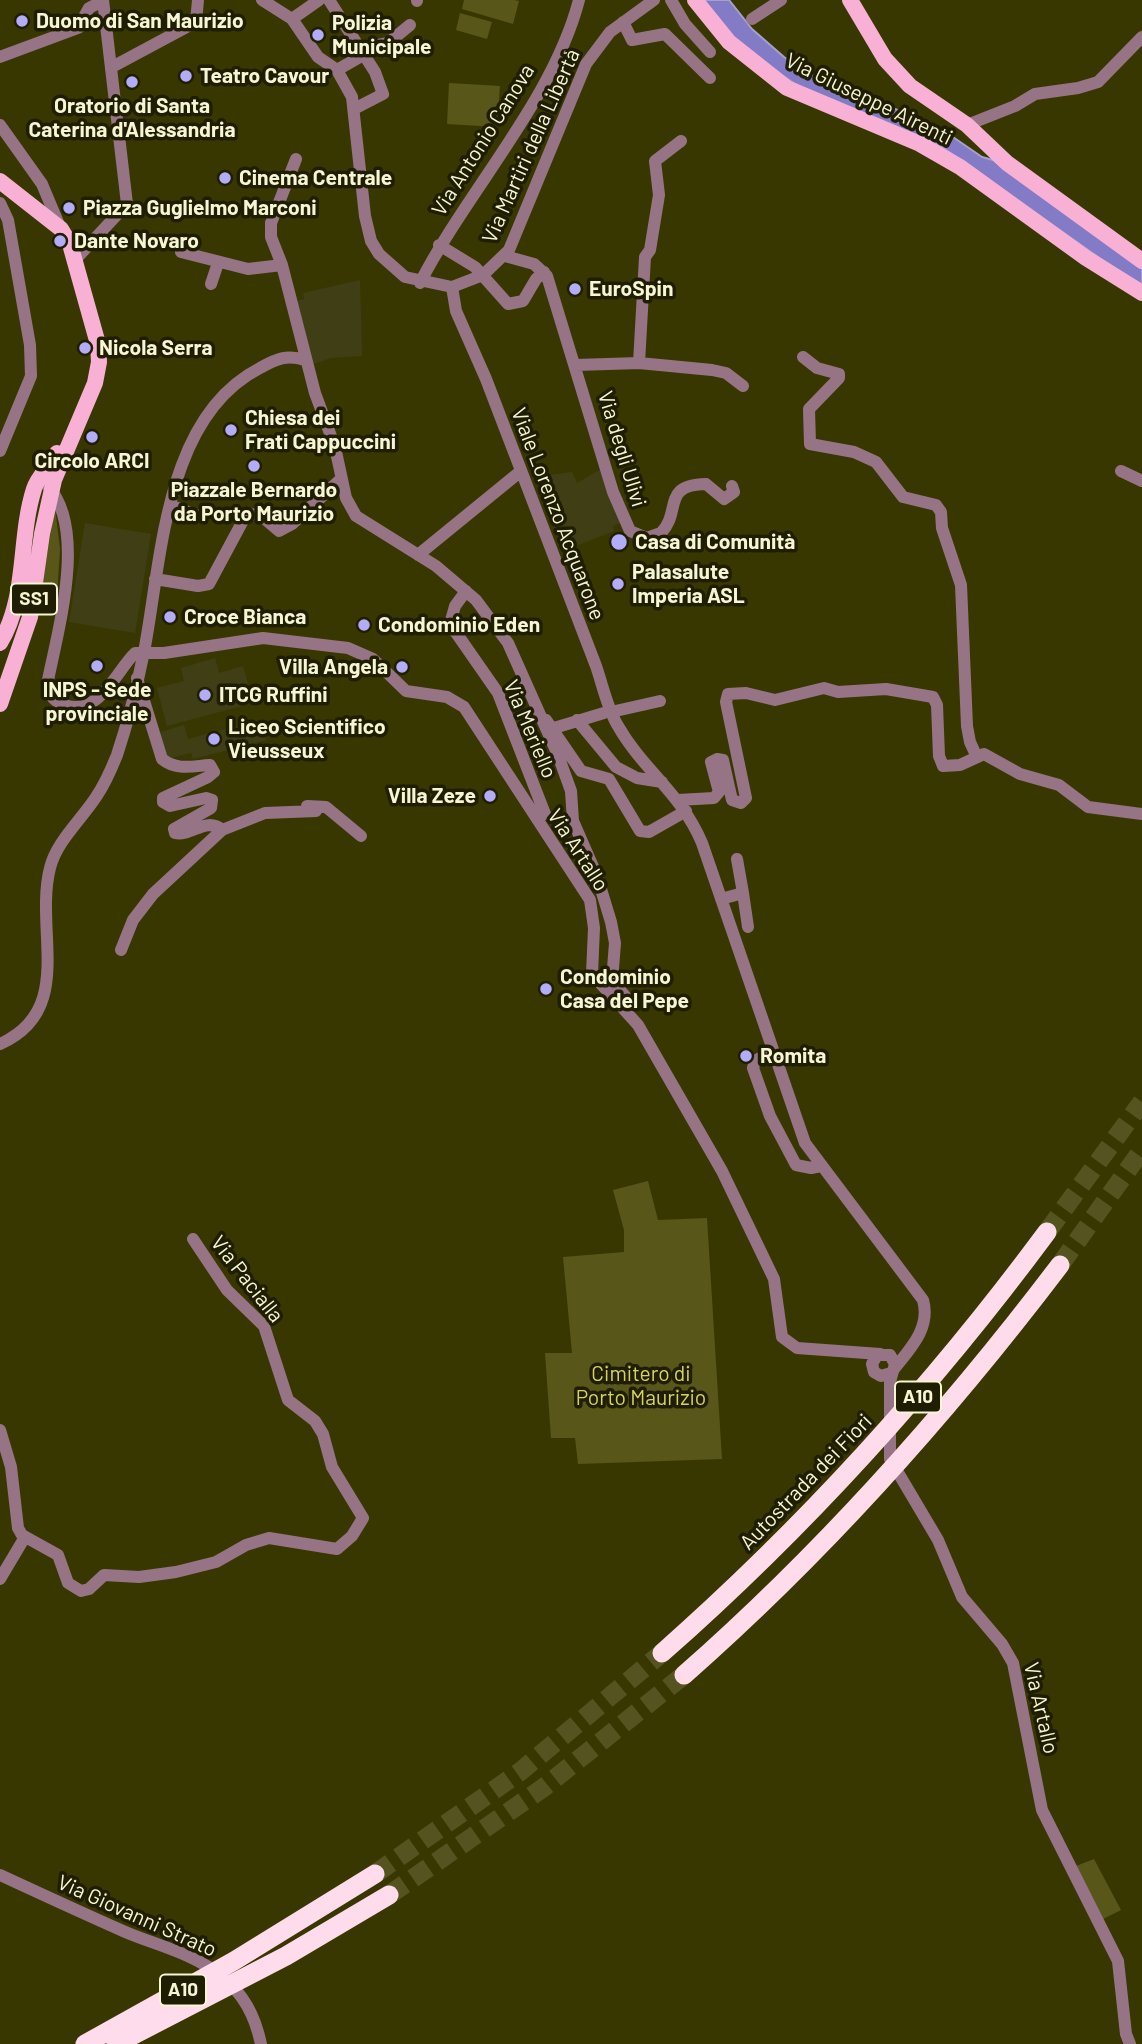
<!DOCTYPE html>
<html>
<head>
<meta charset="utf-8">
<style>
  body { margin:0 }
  canvas { display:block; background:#393700 }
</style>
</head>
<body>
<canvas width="1142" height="2044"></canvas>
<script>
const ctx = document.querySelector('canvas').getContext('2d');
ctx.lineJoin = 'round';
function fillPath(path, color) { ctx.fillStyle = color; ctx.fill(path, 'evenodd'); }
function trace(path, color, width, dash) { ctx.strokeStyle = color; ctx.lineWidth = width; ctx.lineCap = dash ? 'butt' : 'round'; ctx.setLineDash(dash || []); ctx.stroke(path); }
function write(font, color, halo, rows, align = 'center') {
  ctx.font = font + ' Barlow,sans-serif'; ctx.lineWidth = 7; ctx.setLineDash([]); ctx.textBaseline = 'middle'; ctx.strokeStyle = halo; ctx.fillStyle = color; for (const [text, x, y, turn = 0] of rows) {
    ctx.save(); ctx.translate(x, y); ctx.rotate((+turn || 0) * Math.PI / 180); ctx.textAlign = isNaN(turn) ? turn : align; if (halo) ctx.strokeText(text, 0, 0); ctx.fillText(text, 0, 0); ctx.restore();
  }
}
fillPath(new Path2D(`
  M360,280L362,356L331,358L313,364L297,301L304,299L303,293Z
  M601,469L620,523L613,526L614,531L563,551L535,477L572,472L577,483Z
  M85,523L151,534L135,633L69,622Z
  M215,658L219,673L243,666L253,703L167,726L157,688L184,681L181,668Z
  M260,720L266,740L193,759L191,753L167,759L160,732L184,725L188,739Z`), '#3f3e15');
fillPath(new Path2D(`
  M464,0H514L519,1L513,24L462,9Z
  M460,13L492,22L487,39L456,30Z
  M449,83L500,86L497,127L447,124Z
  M55,508L60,549L57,597L40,596Z
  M648,1181L658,1220L707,1218L722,1459L578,1464L575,1438H551L545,1353H572L563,1257L624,1252V1230L613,1190Z
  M1094,1859L1121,1910L1103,1919L1076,1866Z`), '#585619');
const water = new Path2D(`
  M702,0H729L752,29L784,57L827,84L914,116L950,135L982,157L993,160L1142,264V288L939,145L816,98L740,47Z`);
fillPath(water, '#837bc5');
trace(water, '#a6a0ca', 2);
trace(new Path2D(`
  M1047,1232L1142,1102
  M1060,1265L1142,1150
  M375,1874L521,1771L662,1653
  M389,1895L543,1788L684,1675`), '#555420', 19, [19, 10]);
trace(new Path2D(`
  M262,0L292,19L318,57L337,70L352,97L365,216L371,241L379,254L405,277L452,287L483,275L509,250L586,64L610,32L654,0
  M329,0L375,72L383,94L354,109
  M671,0L685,24L710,52
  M417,1V0
  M292,19L319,0
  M752,19L781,0
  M623,22L632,40L665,34L710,78
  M0,57L78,28L89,8L103,1
  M112,67L196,22L198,0
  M337,70L365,54L373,46L388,43L410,25
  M0,125L42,184L60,227
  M967,125L1015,106L1035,94L1078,88L1098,82L1142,37
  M296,159L271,223V237L282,265L315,393L335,447L346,498L356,516L436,566L476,600L508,643L558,755L571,791L573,821L597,876L611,922L615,943L612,981L631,1003
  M0,203L8,220L30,345L31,376L0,451
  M439,245L475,267L508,304L523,301L536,279L544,272
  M181,252L248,269L282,265
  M505,256L534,264L547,276L613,492L630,531L647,538L661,533C682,511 661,485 706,484L724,499L734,492L732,486
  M75,260L127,204L103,0
  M420,283C467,191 553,100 579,0
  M211,284L218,263
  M452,287L456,311L486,379L596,666C603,686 607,708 618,726C643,770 681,793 702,843L805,1143L923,1300C931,1328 910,1349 894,1369
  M803,357L817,368L839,374V378L809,409L810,444L854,452L876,462L903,497L936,505L941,512L942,528L961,585L967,726L970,742L976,755
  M639,363L645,257L650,250L659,195L655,161L681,141
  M576,365L639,363L712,370L726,373L743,386
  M1121,471L1142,481
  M48,486C88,530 57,633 47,685C49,695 55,702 65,705C98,718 117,670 135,653H164L263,638L348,648L373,659L406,691L447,697L464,707L590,900L594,928L592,974L638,1025L722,1171L774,1279L782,1337L797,1348L880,1354
  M170,505L199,516
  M418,555L521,471
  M155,579L198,586L209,584L246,515L259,514L279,531L292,524L341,479
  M466,591L455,606L450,624L498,693L545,814
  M137,678L162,759C177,771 193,766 210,765L214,772L208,777L163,798V802L170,806L206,798L212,800L211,808L174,829L175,833C191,837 206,816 222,830
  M611,712L660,701
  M546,720L581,771L609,779L640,831L649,832L686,811
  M577,720L616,767L637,778L662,782
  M554,728L604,713
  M678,800L714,798L719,792L711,762L717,759L723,760L732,800L741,803L746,798L726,702L728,694L746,693L775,700L824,688L838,692L886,689L933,697L937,705L939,756L943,766L960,765L984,754L1020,774L1059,785L1088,807L1142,814
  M307,806L326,807L361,836
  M737,859L743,893
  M721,899L743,893L748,927
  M121,950L133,920L153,894L222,830L265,813L316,811
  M0,1044C76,1010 34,931 50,868C56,842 81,820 96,797C105,784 111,770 117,755C128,722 137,686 144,652C162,559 164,417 260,368C276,359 287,354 305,360
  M773,1050L755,1061L753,1068L770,1116L796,1165L811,1168L821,1166
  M891,1373L881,1376L874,1372L872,1364L877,1355H890L895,1364L890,1382V1459L938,1540L962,1597L1002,1644L1013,1663L1042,1810L1118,1961L1126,2034L1130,2044
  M0,1430L11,1467L18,1528L22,1535L58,1555L68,1583L81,1591L89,1589L104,1575L139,1577L176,1572L216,1562L246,1545L269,1538L337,1549L352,1536L363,1518L332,1467L323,1434L315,1421L288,1400L264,1326L227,1290L193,1239
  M0,1579L22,1542
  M0,1875C41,1894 82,1913 123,1931C155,1945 193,1953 221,1976C244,1994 255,2016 261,2044`), '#977485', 12);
trace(new Path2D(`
  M695,0L729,42L787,88L920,144L960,167L1086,258L1142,293
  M850,0L885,59L910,86L967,125L1007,163L1142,261
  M0,181L61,229L70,244L98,344L99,362L95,383L54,480L42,534L30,617L0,704
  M0,643C28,596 18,539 34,489C38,475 51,467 57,453`), '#f8b1d5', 16);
trace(new Path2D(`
  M662,1653C806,1526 933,1386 1047,1232
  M684,1675C825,1551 947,1414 1060,1265
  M85,2044L234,1961L375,1874
  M116,2044L286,1956L389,1895`), '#fedcec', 19);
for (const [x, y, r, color] of [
  [22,21,7,"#b3adf9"],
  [318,35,7,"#b3adf9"],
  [186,76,7,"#b3adf9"],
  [132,82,7,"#b3adf9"],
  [225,178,7,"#b3adf9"],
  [69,208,7,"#b3adf9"],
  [60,241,7,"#b3adf9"],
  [575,289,7,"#b3adf9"],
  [85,348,7,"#b3adf9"],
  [231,430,7,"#b3adf9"],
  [92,437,7,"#b3adf9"],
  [254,466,7,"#b3adf9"],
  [619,542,9,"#b3adf9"],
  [618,584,7,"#b3adf9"],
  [170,617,7,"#b3adf9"],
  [364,625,7,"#b3adf9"],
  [97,666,7,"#b3adf9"],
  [402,667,7,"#b3adf9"],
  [205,695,7,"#b3adf9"],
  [214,739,7,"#b3adf9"],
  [490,796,7,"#b3adf9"],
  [546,989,7,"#b3adf9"],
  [746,1056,7,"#b3adf9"]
]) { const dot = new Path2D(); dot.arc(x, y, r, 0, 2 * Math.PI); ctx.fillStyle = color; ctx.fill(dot); trace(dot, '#1f1e03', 2.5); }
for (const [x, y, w] of [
  [34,599,46],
  [918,1397,46],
  [183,1990,46]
]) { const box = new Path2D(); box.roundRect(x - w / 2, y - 15.5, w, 31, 5); ctx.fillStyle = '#1f1e03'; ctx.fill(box); trace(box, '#f6f6d4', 2); }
write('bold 19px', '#f6f6d4', null, [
  ["SS1",34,599],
  ["A10",918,1397],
  ["A10",183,1990]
]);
write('bold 21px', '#f6f6d4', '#1f1e03', [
  ["Duomo di San Maurizio",36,21],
  ["Polizia",332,23],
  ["Municipale",332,47],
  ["Teatro Cavour",200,76],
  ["Oratorio di Santa",132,106,"center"],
  ["Caterina d'Alessandria",132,130,"center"],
  ["Cinema Centrale",239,178],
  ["Piazza Guglielmo Marconi",83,208],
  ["Dante Novaro",74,241],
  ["EuroSpin",589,289],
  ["Nicola Serra",99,348],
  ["Chiesa dei",245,418],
  ["Frati Cappuccini",245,442],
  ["Circolo ARCI",92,461,"center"],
  ["Piazzale Bernardo",254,490,"center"],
  ["da Porto Maurizio",254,514,"center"],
  ["Casa di Comunità",635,542],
  ["Palasalute",632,572],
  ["Imperia ASL",632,596],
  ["Croce Bianca",184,617],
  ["Condominio Eden",378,625],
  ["Villa Angela",388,667,"right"],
  ["INPS - Sede",97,690,"center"],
  ["provinciale",97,714,"center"],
  ["ITCG Ruffini",219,695],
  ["Liceo Scientifico",228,727],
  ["Vieusseux",228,751],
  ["Villa Zeze",476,796,"right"],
  ["Condominio",560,977],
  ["Casa del Pepe",560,1001],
  ["Romita",760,1056]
], 'left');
write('21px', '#f6f6d4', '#1f1e03', [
  ["Via Giuseppe Airenti",869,99,26],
  ["Via Antonio Canova",483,140,-58],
  ["Via Martiri della Libertà",531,146,-66],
  ["Via degli Ulivi",622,449,73],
  ["Viale Lorenzo Acquarone",558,514,69],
  ["Via Meriello",530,729,67],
  ["Via Artallo",578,850,57],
  ["Via Pacialla",247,1279,52],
  ["Autostrada dei Fiori",806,1482,-46],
  ["Via Artallo",1041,1708,77],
  ["Via Giovanni Strato",137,1916,24]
]);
write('21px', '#d6d35d', '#1f1e03', [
  ["Cimitero di",641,1374],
  ["Porto Maurizio",641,1398]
]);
</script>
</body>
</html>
